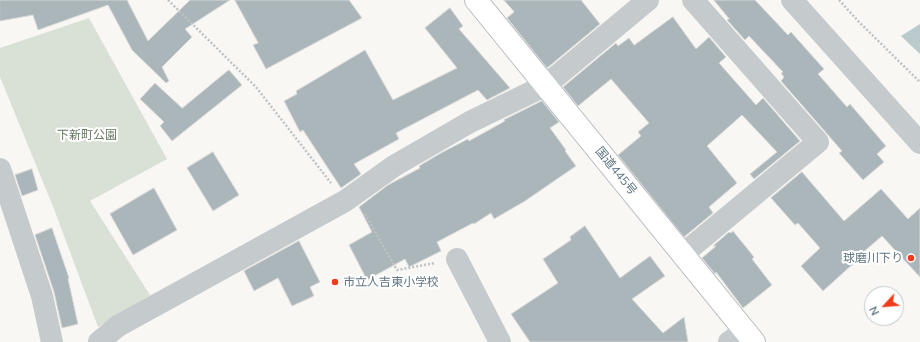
<!DOCTYPE html>
<html>
<head>
<meta charset="utf-8">
<style>
  body { margin:0 }
  #map { position:relative; width:920px; height:342px; overflow:hidden; background:#f8f7f4; font-family:Mulish,sans-serif }
  canvas { display:block }
  .north { position:absolute; left:864px; top:286px; width:40px; height:40px; box-sizing:border-box; background:#fff; border:1px solid #bfc8cd; border-radius:50%; rotate:244deg; font-size:11px; font-weight:700; line-height:16px; text-align:center; color:#607682 }
  .north::after { content:''; display:block; margin:auto; width:14px; height:18px; background:#f23b1a; clip-path:polygon(50% 0,100% 100%,50% 72%,0 100%) }
</style>
</head>
<body>
<div id="map">
<canvas width="920" height="342"></canvas>
<div class="north">N</div>
</div>
<script>
const ctx = document.querySelector('canvas').getContext('2d');
ctx.lineJoin = 'round';
function fillPath(path, color) { ctx.fillStyle = color; ctx.fill(path, 'evenodd'); }
function trace(path, color, width, dash) { ctx.strokeStyle = color; ctx.lineWidth = width; ctx.lineCap = dash ? 'butt' : 'round'; ctx.setLineDash(dash || []); ctx.stroke(path); }
function write(font, color, halo, rows, align = 'center') {
  ctx.font = font + ' Mulish,"Noto Sans JP",sans-serif'; ctx.lineWidth = 4; ctx.setLineDash([]); ctx.textBaseline = 'middle'; ctx.strokeStyle = halo; ctx.fillStyle = color; for (const [text, x, y, turn = 0] of rows) {
    ctx.save(); ctx.translate(x, y); ctx.rotate((+turn || 0) * Math.PI / 180); ctx.textAlign = isNaN(turn) ? turn : align; if (halo) ctx.strokeText(text, 0, 0); ctx.fillText(text, 0, 0); ctx.restore();
  }
}
fillPath(new Path2D(`
  M89,18L167,159L90,201L150,295L157,291L98,327L54,209L0,77V48Z`), '#d9e0d5');
fillPath(new Path2D(`
  M920,24V54L901,36Z`), '#bbcacd');
const building = new Path2D(`
  M0,0H127L148,41L190,0H230L185,29L192,37L162,67L169,81L166,83L132,50L108,5L38,30L33,15L0,21Z
  M235,0H349L362,18L266,69L253,45L258,43Z
  M504,0H581L600,24L547,68L507,18L514,12Z
  M714,0H755L788,35L791,32L824,69L818,74L847,107L850,104L886,146L877,154L884,162L863,180L839,153L842,151L781,81L784,77L781,73L783,72L749,36L745,40L727,20L729,19Z
  M450,8L463,26L459,29L510,88L487,100L478,90L396,133L399,139L354,164L361,174L341,188L303,130L300,132L284,101L297,94L296,91L365,50L393,100L457,68L425,28Z
  M673,17L696,49L709,37L726,57L719,63L756,105L763,98L800,141L754,179L750,174L777,152L742,115L707,146L737,183L709,207L713,213L684,237L618,155L641,136L638,132L649,123L611,79L578,106L563,87L616,43L618,46L629,38L634,45Z
  M229,70L242,85L172,141L160,126L164,122L140,99L155,83L182,108Z
  M542,101L559,122L550,128L566,150L565,151L576,166L525,201L494,219L491,213L474,224L473,223L437,242L441,251L409,267L405,259L367,280L349,245L372,232L359,207L388,185L420,168L419,166L441,153L468,139L469,141L505,121L504,120Z
  M213,152L239,195L213,211L187,168Z
  M32,169L38,190L22,196L15,175Z
  M802,172L844,221L881,189L908,219L920,208V277L882,236L854,260L855,262L823,291L801,266L820,248L798,223L795,225L771,198Z
  M154,188L177,230L133,255L110,214Z
  M585,226L620,278L650,256L665,276L632,299L663,333L684,317L688,342H530L511,314L558,283L543,259L571,240L570,237Z
  M52,228L69,278L68,279L78,324L62,328L54,292L35,235Z
  M733,231L754,257L752,259L772,285L743,308L716,272L715,274L702,258L716,246H713L729,232L731,233Z
  M299,241L320,282L310,287L314,296L292,306L278,278L254,291L244,271Z`);
fillPath(building, '#abb6ba');
trace(building, '#d9d9d7', 1);
const trunk = new Path2D(`
  M476,0L754,342`);
trace(trunk, '#b9bdc0', 24);
trace(new Path2D(`
  M168,0L256,87L331,183
  M839,0L860,23L920,82
  M365,214L397,270L435,263`), '#bec2c3', 2.5, [2, 2]);
trace(new Path2D(`
  M792,0L920,143
  M0,169L42,296L52,342
  M683,254L818,142L693,0
  M457,259L500,342
  M99,342L118,326L345,201L394,166L470,122L546,85L648,0
  M729,342L745,331`), '#c5cacd', 22);
trace(trunk, '#fff', 22);
for (const [x, y, r, color] of [
  [911,258,4,"#f23b1a"],
  [335,282,4,"#f23b1a"]
]) { const dot = new Path2D(); dot.arc(x, y, r, 0, 2 * Math.PI); ctx.fillStyle = color; ctx.fill(dot); trace(dot, '#fff', 1.5); }
write('12px', '#66795f', '#fff', [
  ["下新町公園",87,135]
]);
write('12px', '#607682', '#fff', [
  ["国道445号",616,171,51]
]);
write('12px', '#607682', '#fff', [
  ["球磨川下り",903,258],
  ["市立人吉東小学校",343,282,"left"]
], 'right');
</script>
</body>
</html>
